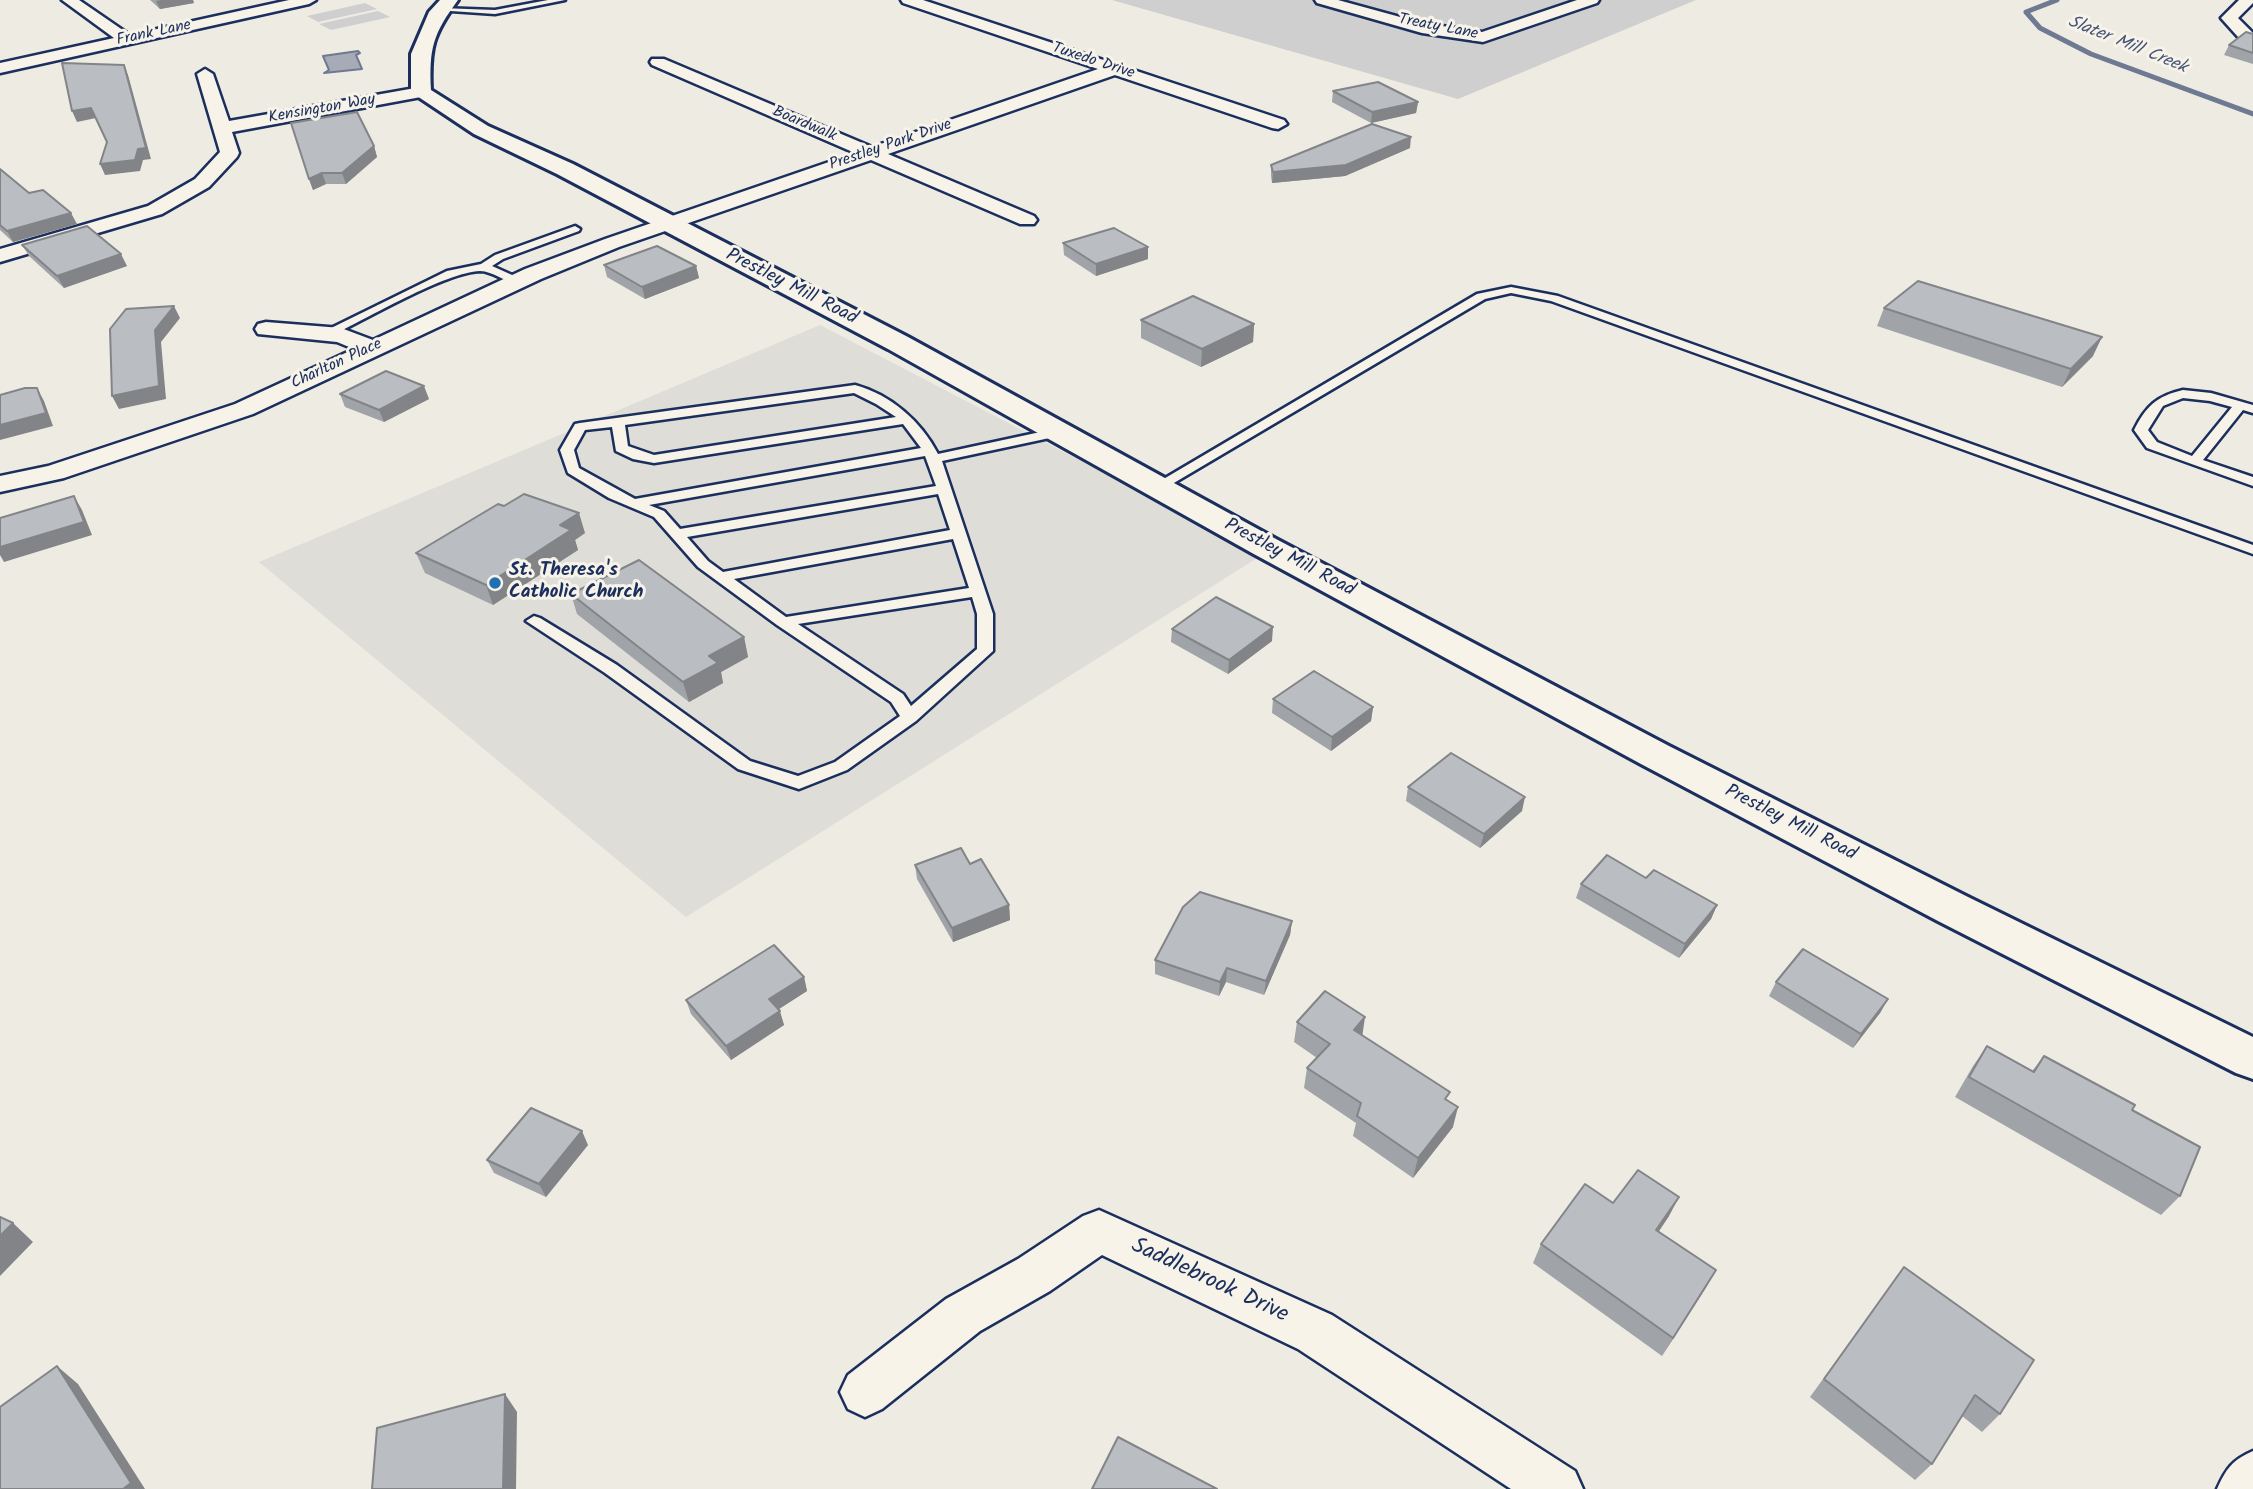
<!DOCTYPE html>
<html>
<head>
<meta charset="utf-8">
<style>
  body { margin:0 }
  canvas { display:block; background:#eeebe2 }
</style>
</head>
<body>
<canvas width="2253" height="1489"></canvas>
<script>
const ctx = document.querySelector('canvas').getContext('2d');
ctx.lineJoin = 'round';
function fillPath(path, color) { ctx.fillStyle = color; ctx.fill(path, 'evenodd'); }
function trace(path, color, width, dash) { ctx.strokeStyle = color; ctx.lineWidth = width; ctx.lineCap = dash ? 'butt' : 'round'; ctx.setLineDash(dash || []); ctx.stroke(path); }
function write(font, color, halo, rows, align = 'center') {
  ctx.font = font + ' Kalam,sans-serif'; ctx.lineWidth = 6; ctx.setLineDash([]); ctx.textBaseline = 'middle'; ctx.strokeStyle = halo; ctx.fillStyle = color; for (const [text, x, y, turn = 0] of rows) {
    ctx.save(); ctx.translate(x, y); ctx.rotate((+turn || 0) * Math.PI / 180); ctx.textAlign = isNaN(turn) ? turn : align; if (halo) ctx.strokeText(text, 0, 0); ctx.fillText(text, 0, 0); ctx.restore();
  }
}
fillPath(new Path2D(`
  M820,325L1262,555L686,917L259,562Z`), '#deddd8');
fillPath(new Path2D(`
  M1112,0H1696L1458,99Z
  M365,3L377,9L318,22L307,16Z
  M378,11L390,17L331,30L319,24Z`), '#cfcfcf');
const water = new Path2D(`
  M358,51L360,53L356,55L362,69L324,73L329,70L323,56Z`);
fillPath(water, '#a6abb5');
trace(water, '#6e7992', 2);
trace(new Path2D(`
  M2057,0L2026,12L2040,28L2091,54L2253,114`), '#6e7992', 5);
const service = new Path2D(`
  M548,0H565L495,14L436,10L440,8L495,10Z
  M575,226L580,229L579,231L503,259L492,266L521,279V283C507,285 494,271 480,271C446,272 366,319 331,336L321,333L447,271L481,264L495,255Z
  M1511,287L1558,296L2253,545V554L1551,301L1511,293L1485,299L1162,490H1152L1150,487L1477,294Z
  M855,385C891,395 921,421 938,454L1059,428L1066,432L1059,436L942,461L993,614V651L916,721L847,770L799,789L738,769L605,673L526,621L534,616L540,618L617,665L750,761L798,776L835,762L900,716L891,702L777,625L698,567L654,517L609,498L568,473L560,450L575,424L580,423ZM854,393L876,404L896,417L654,455L628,446L625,425ZM903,424L921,448L635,499L579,468L574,450L585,430L612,427L616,451L633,459L654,463ZM925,456L936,486L680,529L664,511L649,505ZM938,494L950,530L723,572L708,561L687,537ZM953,539L969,588L786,617L734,579ZM972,597L977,614V649L911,706L903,694L798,624Z
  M2183,390L2211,393L2253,405V413L2243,410L2203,460L2253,477V486L2147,448L2134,430C2146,406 2157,396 2183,390ZM2183,398L2210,401L2232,407L2192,456L2157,442L2148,430L2163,406Z`);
const minor = new Path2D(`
  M62,0H79L130,35L289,0H316L309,4L0,73V63L114,38Z
  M901,0H923L1284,120L1287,124L1278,129L1272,128L1115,75L888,154L1034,216L1037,220L1034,224H1020L871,160L619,247L541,279L253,414L64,478L0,492V476L48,466L235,404L354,349L337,342L258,334L255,329L258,324L266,322L341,328L373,340L525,269L605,239L855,153L652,65L650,62L652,59H664L872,147L1098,69L903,3Z
  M1315,0H1338L1422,23L1482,32L1577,0H1599L1597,3L1483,42L1422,33L1317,3Z
  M2239,0H2253V3L2238,18L2253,33V43L2239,38L2221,18Z
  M205,69L213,74L229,121L421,87L430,92L421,97L232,132L239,153L237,157L209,187L162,214L0,262V249L148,206L195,179L220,152L197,74Z
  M1099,1210L1332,1315L1575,1471L1583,1489H1511L1298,1349L1102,1255L1050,1291L980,1331L882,1409L865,1417L848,1409L840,1392L848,1375L946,1299L1018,1259L1083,1216Z
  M2253,1451V1489H2217C2226,1469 2232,1460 2253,1451Z`);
const tertiary = new Path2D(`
  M440,0H458C433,34 429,48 431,90L488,126L573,164L908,337L1276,539L1669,746L1968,897L2253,1037V1079L2236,1073L1938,921L1641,764L1252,553L888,349L557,174L474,134L411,92V54L429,12Z`);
trace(service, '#1b2f5e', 5);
trace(minor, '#1b2f5e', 5);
trace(tertiary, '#1b2f5e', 6);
fillPath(service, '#f7f3e8');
fillPath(minor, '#f7f3e8');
fillPath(tertiary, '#f7f3e8');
fillPath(new Path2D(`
  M150,0H193L194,3L160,9Z
  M2253,34V64L2224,55L2229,45Z
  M1333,91L1418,102L1416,113L1371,123L1332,102Z
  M374,146L377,157L346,184H326L313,190L309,179Z
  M1410,148L1345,176L1272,183L1271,176V165Z
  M0,169L29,193L77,224L13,242L0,230Z
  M1063,243L1148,259L1096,276L1064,255Z
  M22,245L127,266L64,288L29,256Z
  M604,265L696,266L699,278L645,299L607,277Z
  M1884,308L2093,356L2062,387L1877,326Z
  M1141,320L1254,324L1253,342L1201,367L1141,338Z
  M340,394L429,399L384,422L345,407Z
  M585,533L575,540L578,550L493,605L425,573L416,553Z
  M571,594L744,637L748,657L721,672L723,683L689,702L577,614Z
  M1172,629L1272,641L1228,674L1171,642Z
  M1273,699L1373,707L1371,721L1331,751L1272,713Z
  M1408,787L1522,811L1480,848L1406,801Z
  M970,864L1009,905L1010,920L953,942L917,879L915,865Z
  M1581,884L1717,905L1711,919L1679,958L1576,898Z
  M1292,921L1290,935L1264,995L1226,982L1219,996L1155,974V960Z
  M804,977L807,991L778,1009L784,1025L731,1060L691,1014L686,1000Z
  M1776,982L1888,999L1880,1013L1853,1048L1769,996Z
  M1297,1022L1362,1035L1448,1100L1453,1127L1413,1178L1353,1136L1356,1123L1304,1088L1307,1068L1317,1058L1294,1042Z
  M1987,1046L2032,1071L2044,1056L2132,1110L2180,1196L2161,1215L1955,1097L1973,1066Z
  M588,1145L546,1197L494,1173L487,1160Z
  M1613,1203L1669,1216L1659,1231L1705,1289L1662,1356L1533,1263L1541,1244Z
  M1904,1267L2000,1414L1982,1432L1962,1416L1932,1464L1915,1480L1810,1397Z`), '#a0a3a7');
fillPath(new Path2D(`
  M161,0H193L194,3L160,9L156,1Z
  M124,65L128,75L151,159L143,160L140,171L105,175L100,164L138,149Z
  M1418,102L1416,113L1371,123L1372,112Z
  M91,108L96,118L77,122L72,111Z
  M1411,137L1410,148L1345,176L1272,183L1273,172Z
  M374,146L377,157L346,184L342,173Z
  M322,173L326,184L313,190L309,179Z
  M71,213L77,224L13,242L7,231Z
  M1148,247V259L1096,276V264Z
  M121,254L127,266L64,288L57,276Z
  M696,266L699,278L645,299L642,287Z
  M174,306L180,318L161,342L166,399L119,409L112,396L155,330Z
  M1254,324L1253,342L1201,367L1202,349Z
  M2102,337L2093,356L2062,387L2071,369Z
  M424,386L429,399L384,422L379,410Z
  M37,388L44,401L53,426L0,440V425Z
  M74,496L82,510L92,535L4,562L0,555V547Z
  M579,513L585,533L575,540L578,550L493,605L486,585L560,525Z
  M1273,627L1272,641L1228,674L1229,660Z
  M744,637L748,657L721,672L723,683L689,702L683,682L709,656Z
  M1373,707L1371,721L1331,751L1332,737Z
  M1525,797L1522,811L1480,848L1484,834Z
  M1009,905L1010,920L953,942L952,928Z
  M1717,905L1711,919L1679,958L1685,944Z
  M1292,921L1290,935L1264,995L1266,981Z
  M1227,968L1226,982L1219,996L1220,982Z
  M804,977L807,991L773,1013L769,999Z
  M1888,999L1880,1013L1853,1048L1861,1034Z
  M780,1011L784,1025L731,1060L726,1046Z
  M1365,1017L1362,1038L1354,1030Z
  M1458,1107L1453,1127L1413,1178L1418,1158Z
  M582,1131L588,1145L546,1197L539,1184Z
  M1679,1197L1669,1216L1647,1249L1656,1230Z
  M13,1223L33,1242L0,1276V1236Z
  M1716,1270L1705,1289L1662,1356L1673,1338Z
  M57,1366L78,1384L145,1489H123Z
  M505,1394L517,1412L516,1489H503Z`), '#828488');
const building = new Path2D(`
  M2246,32L2253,34V53L2229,45Z
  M62,63L124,65L146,148L138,149L135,160L100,164L107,142L91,108L72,111Z
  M1378,82L1418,102L1372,112L1333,91Z
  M357,112L374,146L342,173H322L309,179L291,123Z
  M1372,124L1411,137L1346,165L1273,172L1271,165Z
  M0,169L29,193L43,190L71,213L7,231L0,225Z
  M87,226L121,254L57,276L22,245Z
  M1114,228L1148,247L1096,264L1063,243Z
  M657,246L696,266L642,287L604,265Z
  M1918,281L2102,337L2071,369L1884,308Z
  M1193,296L1254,324L1202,349L1141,320Z
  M174,306L155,330L159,386L112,396L110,329L126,309Z
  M386,371L424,386L379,410L340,394Z
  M25,388H37L46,413L0,425V395Z
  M524,494L579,513L560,525L571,530L486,585L416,553L498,504L504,506Z
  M74,496L84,522L0,547V518Z
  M639,560L744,637L709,656L718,663L683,682L571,594Z
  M1216,597L1273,627L1229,660L1172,629Z
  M1314,671L1373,707L1332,737L1273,699Z
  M1451,753L1525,797L1484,834L1408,787Z
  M961,848L970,864L981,859L1009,905L952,928L915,865Z
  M1607,855L1646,878L1654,870L1717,905L1685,944L1581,884Z
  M1200,892L1292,921L1266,981L1227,968L1220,982L1155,960L1183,907Z
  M774,945L804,977L769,999L780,1011L726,1046L686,1000Z
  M1803,949L1888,999L1861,1034L1776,982Z
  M1325,991L1365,1017L1354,1030L1450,1092L1445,1099L1458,1107L1418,1158L1357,1116L1361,1103L1307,1068L1330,1044L1297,1022Z
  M1987,1046L2034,1072L2044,1056L2135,1105L2132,1110L2200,1147L2180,1196L1969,1077Z
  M531,1108L582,1131L539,1184L487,1160Z
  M1638,1170L1679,1197L1656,1230L1716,1270L1673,1338L1541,1244L1585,1184L1613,1203Z
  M0,1217L13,1223L0,1236Z
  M1904,1267L2034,1360L2000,1414L1975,1395L1932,1464L1824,1379Z
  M57,1366L131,1483L123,1489H0V1407Z
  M505,1394L503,1489H372L377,1428Z
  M1118,1437L1217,1489H1092Z`);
fillPath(building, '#babdc2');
trace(building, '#828488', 2);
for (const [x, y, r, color] of [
  [495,583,7,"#1f6fb2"]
]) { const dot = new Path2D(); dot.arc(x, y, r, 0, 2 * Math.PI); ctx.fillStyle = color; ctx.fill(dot); trace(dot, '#f7f3e8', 2.5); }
write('16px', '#1b2f5e', '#f7f3e8', [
  ["Treaty Lane",1438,28,11],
  ["Frank Lane",154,34,-12],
  ["Tuxedo Drive",1093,62,18],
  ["Kensington Way",322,110,-10],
  ["Boardwalk",804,125,23],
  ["Prestley Park Drive",891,146,-19],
  ["Charlton Place",337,365,-25]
]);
write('italic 18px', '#455478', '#f7f3e8', [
  ["Slater Mill Creek",2127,46,22]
]);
write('19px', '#1b2f5e', '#f7f3e8', [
  ["Prestley Mill Road",791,288,27],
  ["Prestley Mill Road",1289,559,28],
  ["Prestley Mill Road",1790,824,27]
]);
write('bold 19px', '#1b2f5e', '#f7f3e8', [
  ["St. Theresa's",509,572],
  ["Catholic Church",509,594]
], 'left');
write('23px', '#1b2f5e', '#f7f3e8', [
  ["Saddlebrook Drive",1209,1282,25]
]);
</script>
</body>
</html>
